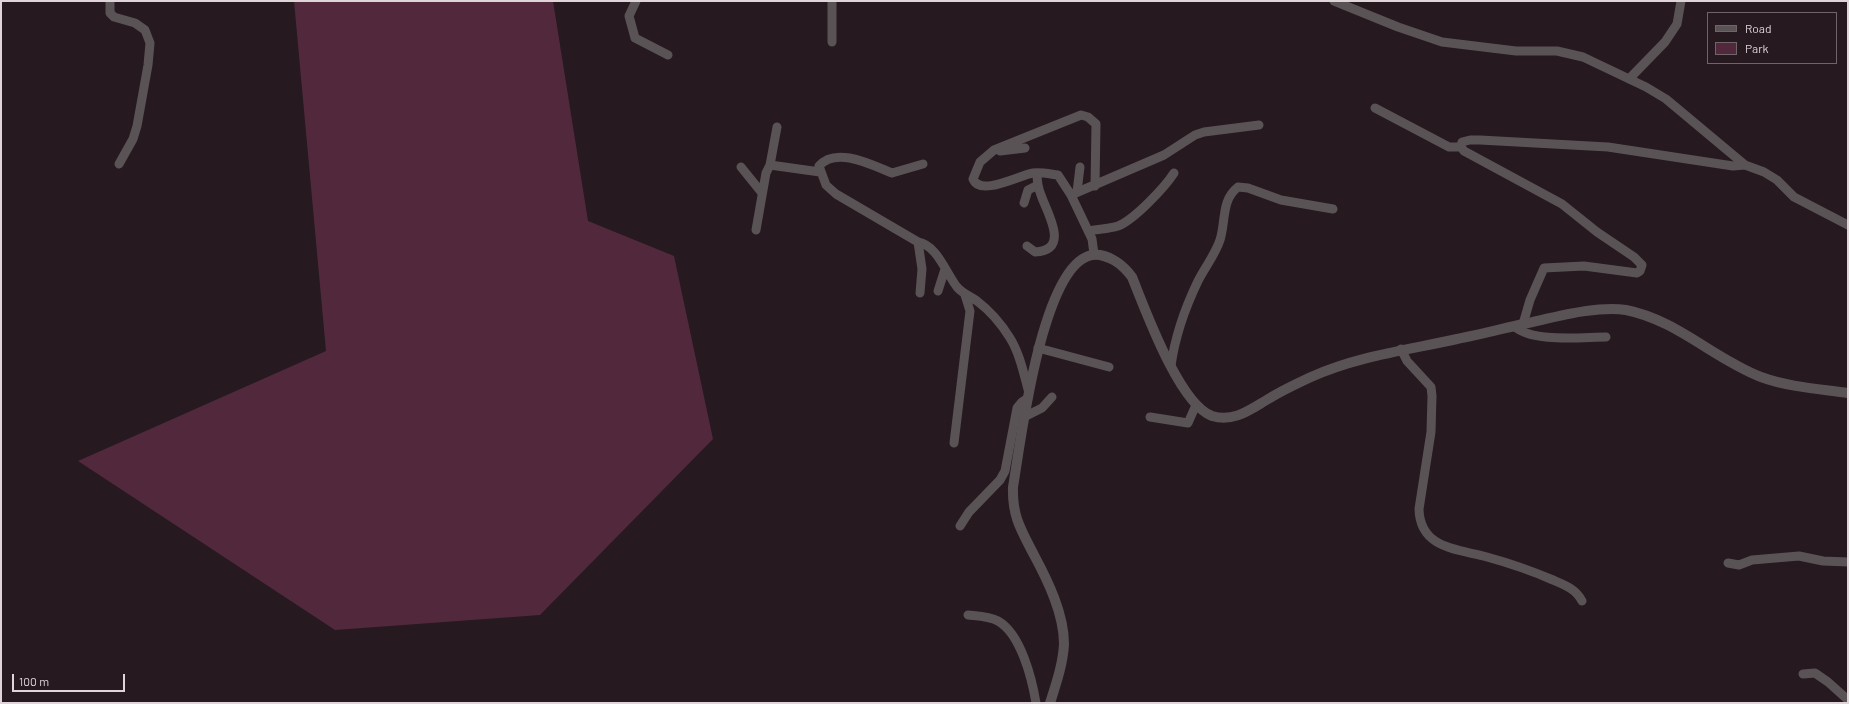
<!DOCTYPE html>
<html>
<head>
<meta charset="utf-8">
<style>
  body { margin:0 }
  #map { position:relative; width:1849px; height:704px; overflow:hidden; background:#26191f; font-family:Barlow,sans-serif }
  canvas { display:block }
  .frame { position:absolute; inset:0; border:2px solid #dfd5d9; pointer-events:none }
  .legend { position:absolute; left:1707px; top:12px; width:130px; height:52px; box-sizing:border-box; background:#26191f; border:1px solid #706469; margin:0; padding:5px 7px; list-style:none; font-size:12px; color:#dfd5d9 }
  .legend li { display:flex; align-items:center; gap:8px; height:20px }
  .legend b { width:20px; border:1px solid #706469 }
  .scale { position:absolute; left:12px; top:674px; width:113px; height:18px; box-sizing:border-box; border:2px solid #dfd5d9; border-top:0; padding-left:5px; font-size:12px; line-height:14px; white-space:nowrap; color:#dfd5d9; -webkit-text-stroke:3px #26191f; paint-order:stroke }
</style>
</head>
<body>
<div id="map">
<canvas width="1849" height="704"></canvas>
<div class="frame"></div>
<ul class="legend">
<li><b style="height:5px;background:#5a5356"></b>Road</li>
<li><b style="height:11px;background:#52293c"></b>Park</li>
</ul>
<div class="scale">100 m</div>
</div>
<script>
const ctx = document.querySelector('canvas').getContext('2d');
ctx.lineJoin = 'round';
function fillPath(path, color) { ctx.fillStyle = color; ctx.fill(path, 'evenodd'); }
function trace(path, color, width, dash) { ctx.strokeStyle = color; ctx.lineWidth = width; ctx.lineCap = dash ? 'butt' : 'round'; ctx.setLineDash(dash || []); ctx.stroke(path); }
fillPath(new Path2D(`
  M294,1H553L588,221L674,256L713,439L540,615L335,630L78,461L326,351Z`), '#52293c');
trace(new Path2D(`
  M110,1V13L114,17L135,23L145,30L150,43L148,65L137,126L133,139L119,164
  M636,1L629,16L635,38L668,55
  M832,1V42
  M1334,1L1398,27L1442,42L1516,51H1557L1583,57L1646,87L1666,99L1745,165L1764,172L1777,180L1794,197L1848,225
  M1629,79L1665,42L1677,24L1681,1
  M1375,108L1449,147H1461
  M1000,151L1025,148
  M923,164L892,173C872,165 836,146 819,166L826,185L836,194L918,242C937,245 946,273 957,287C963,294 970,296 977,301C989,310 1002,325 1010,338C1020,354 1024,375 1029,393
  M770,165L777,127
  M741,167L762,193
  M1077,192L1080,167
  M1071,195L1058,175C1050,174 1041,172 1033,173C1020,175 980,197 973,179L980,162L994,150L1081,115L1088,117L1096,124L1095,186
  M1024,203L1028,190L1038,185
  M756,230L766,173L770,165L820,172
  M1088,231C1097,229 1109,229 1118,226C1134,220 1165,187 1174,173
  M918,242L922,269L920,293
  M1027,246L1035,252C1071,250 1047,213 1041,195C1038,188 1037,181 1037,173
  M1094,254L1092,239L1071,195L1164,155L1195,135L1204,132L1259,125
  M938,291L945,269
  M1523,324L1530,300L1544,268L1584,266L1637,273L1640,271L1642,265L1634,257L1597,232L1562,204L1464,151L1461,147L1462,142L1470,140H1480L1608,147L1733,166L1745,165
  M1514,326C1532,343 1582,337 1606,337
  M1038,348L1109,367
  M1401,349L1407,361L1431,387L1432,396L1431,432L1419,509C1420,549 1458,549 1487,557C1509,563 1532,571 1553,580C1565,585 1576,589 1582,601
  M1171,366C1175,336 1185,308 1198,281C1205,267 1215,255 1220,240C1226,221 1221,200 1238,187L1248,188L1281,200L1333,209
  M1026,416L1042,408L1052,397
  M1150,417L1188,423L1196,405
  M954,443L970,311L965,295
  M960,526L969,512L1000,480L1005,471L1017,408L1022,402L1028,398
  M1728,563L1739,565L1752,560L1799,556L1823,561L1848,562
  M968,615C978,616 989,616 998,621C1021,634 1032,679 1036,703
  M1803,674L1815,673L1828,682L1848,700`), '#5a5356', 9);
trace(new Path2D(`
  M1050,703C1056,684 1063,664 1064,644C1064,614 1048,581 1034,555C1021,530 1012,516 1013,487C1020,447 1043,245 1100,255C1114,258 1123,265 1132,277C1145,309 1179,404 1212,416C1235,423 1252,408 1270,398C1283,390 1298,383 1311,377C1358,356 1408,350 1457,339C1479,335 1501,329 1523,324C1552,318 1597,305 1626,310C1677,320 1714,359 1761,377C1788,387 1820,389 1848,393`), '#5a5356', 10);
</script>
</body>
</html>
